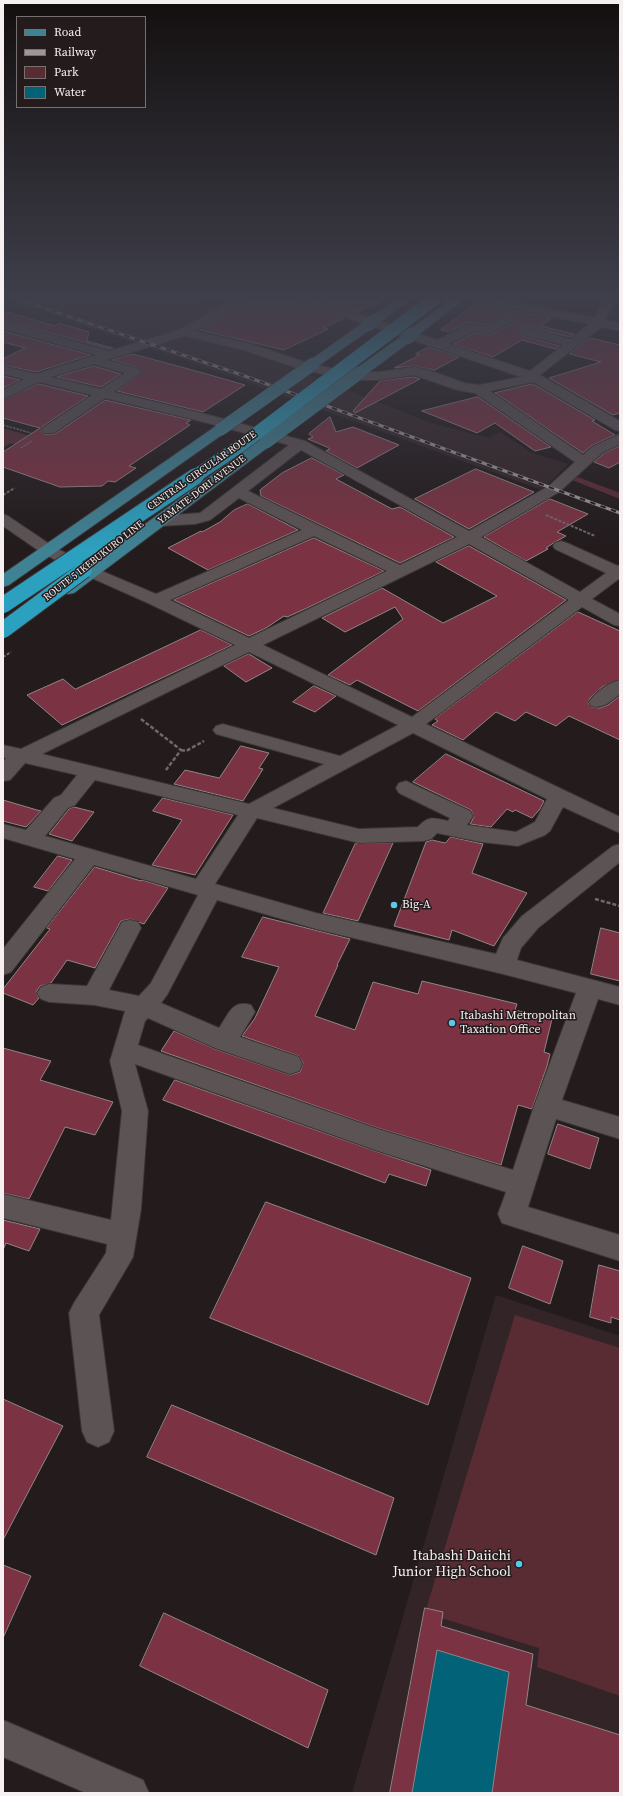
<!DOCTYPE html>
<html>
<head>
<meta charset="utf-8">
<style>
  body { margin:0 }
  #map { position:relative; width:623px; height:1796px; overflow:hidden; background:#231b1c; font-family:"Source Serif 4",serif }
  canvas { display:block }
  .frame { position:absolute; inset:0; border:4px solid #f6f0f1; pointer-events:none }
  .legend { position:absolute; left:16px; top:16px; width:130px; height:92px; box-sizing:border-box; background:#231b1c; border:1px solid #777071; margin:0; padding:5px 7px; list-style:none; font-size:12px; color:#f6f0f1 }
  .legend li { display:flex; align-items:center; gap:8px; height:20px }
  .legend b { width:20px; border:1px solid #777071 }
</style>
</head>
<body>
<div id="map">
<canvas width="623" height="1796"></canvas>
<div class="frame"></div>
<ul class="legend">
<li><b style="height:5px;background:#3f8294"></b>Road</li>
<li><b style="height:5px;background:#9d9798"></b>Railway</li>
<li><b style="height:11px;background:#592c34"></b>Park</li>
<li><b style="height:11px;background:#026277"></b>Water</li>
</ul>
</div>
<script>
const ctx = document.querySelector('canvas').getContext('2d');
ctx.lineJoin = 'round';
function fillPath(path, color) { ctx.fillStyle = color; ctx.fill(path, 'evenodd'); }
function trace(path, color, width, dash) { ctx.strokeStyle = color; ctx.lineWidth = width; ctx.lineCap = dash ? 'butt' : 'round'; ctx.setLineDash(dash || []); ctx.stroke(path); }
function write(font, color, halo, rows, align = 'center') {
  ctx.font = font + ' "Source Serif 4",serif'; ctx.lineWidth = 3; ctx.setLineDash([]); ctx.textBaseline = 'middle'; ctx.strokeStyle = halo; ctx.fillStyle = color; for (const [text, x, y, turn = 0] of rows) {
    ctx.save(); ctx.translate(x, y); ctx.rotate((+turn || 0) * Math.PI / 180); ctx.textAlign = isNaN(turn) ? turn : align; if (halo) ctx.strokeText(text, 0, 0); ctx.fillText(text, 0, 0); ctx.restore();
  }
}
fillPath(new Path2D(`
  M12,300H189L201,303L217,308L215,311L177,331L240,347L431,423L489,438L500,432L532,453L568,464L542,490L213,370L101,332Z
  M496,1295L620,1336V1793H352Z`), '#332527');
fillPath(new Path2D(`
  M3,428L50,442L9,444L3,448Z
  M578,477L620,493V499L572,480Z
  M515,1315L620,1348V1696L537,1667L539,1648L425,1613Z`), '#592c34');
fillPath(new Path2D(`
  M437,1650L509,1672L492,1793H412Z`), '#026277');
const building = new Path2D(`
  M249,300H298L301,303L344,318L323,328L328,329L284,350L200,330Z
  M321,300H385L358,312Z
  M476,303L551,318L541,326L574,334L570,337L524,326L520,327L517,330L520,335L560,346L555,349L522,340L493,357L453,344L474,333L489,335L514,323L516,320L514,315L509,314L487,325L468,322L449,332L441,330Z
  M3,311L55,326L59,323L89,332L87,341L113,348L109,349L3,320Z
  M3,331L91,355L36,372L3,365V359L25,348L3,342Z
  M590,338L620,345V413L613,415L549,378L601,362L570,354Z
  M429,347L459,357L435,370L414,366L394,368L420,355L416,354Z
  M133,354L196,371L245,385L203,412L117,391L142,372L140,368L112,360Z
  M94,366L121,374L101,387L57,377Z
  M3,376L20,380L3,388Z
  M414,377L420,379L355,413L353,411L380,381Z
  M39,384L88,396L43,426L41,431L44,434H55L105,400L191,420L186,423L190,425L129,466L136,468L115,482L108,481L102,486L60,487L3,467V452L40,428L3,418V400Z
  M533,384L595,420L592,421L615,435L591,446L583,453L495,393Z
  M478,397L551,447L535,451L495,423L477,433L422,411Z
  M330,417L336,432L353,427L399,445L357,468L326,451L330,449L327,447L308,439L313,437L309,434Z
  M620,446V462L609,468L594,462L603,454Z
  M312,458L344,475L336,479L392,509L400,507L454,537L400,563L261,496L260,490L282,473Z
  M476,469L534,492L469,529L415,499Z
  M550,499L588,514L557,532L566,536L555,542L546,548L548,549L526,561L484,537Z
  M248,504L298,530L208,570L168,548L201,531L202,532L220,522L234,510Z
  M314,538L384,571L307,608L287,617L284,616L266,628L249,636L174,600Z
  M469,546L566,600L418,711L357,680L350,685L328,675L403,619L395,607L345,632L322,618L382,588L443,623L497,596L436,562Z
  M578,612L620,631V679L602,687L590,698L588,703L591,707L600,708L608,705L620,696V740L569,716L556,726L526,712L515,721L496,712L463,740L432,725L438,721L435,719Z
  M201,630L232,645L62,725L27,695L63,679L75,689Z
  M249,654L272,668L246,682L224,666Z
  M314,686L336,696L315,712L293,702Z
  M241,746L269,753L259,768L263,769L243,801L174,784L185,770L219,778Z
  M446,754L544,801L540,809L532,818L515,810L513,812L507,809L491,827L470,824L474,817L471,810L413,782Z
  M163,798L233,815L195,875L152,865L182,820L153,811Z
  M3,800L37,810L41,811L26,827L3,821Z
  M74,807L94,812L72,841L49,834L69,809Z
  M451,837L483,844L472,873L527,893L494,946L452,930L449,940L394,926L426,842L432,840L445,843Z
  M393,843L358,921L323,913L355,844Z
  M58,856L72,860L48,891L34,887Z
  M95,867L141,881L142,880L168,888L144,924L130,919L121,921L95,968L67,960L51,983L40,986L36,992L39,998L33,1005L3,993V989L50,929L47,928Z
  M263,917L350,939L337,965H338L315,1016L355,1030L373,982L418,994L422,981L517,1004L515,1010L552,1019L544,1052L550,1054L547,1066L532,1109L518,1105L501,1165L378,1128L161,1051L174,1031L215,1049L290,1075L300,1072L303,1063L299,1056L242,1036L255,1018L279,967L242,957Z
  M601,928L620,933V981L591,974Z
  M3,1048L51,1061L40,1080L113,1102L95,1135L65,1127L29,1199L3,1193Z
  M175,1080L378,1152L431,1170L426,1186L389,1174L385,1183L163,1100Z
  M558,1124L599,1138L590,1169L548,1154Z
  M266,1202L471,1278L428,1405L210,1318Z
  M3,1220L40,1229L29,1251L6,1243L3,1250Z
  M523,1246L563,1261L550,1304L509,1288Z
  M599,1265L620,1271V1320L611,1317V1323L590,1317Z
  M3,1399L63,1426L3,1540Z
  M172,1405L394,1498L376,1555L147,1457Z
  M3,1565L31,1576L3,1638Z
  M425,1608L443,1612L441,1626L533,1654L526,1705L620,1735V1793H492L509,1672L437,1650L412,1793H390Z
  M164,1613L328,1690L308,1748L140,1666Z`);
fillPath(building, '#7b3242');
trace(building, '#908688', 1);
const minor = new Path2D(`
  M232,300H246L196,331L251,344L308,363L349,372H379L414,367L429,370L464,383L479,385L521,377L301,302L299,300H316L438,340L468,324C474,323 481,327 487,326C497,324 502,314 513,316L515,319L513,322L488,334L474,331L449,344L530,371L563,345L520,334L518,331L520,328L524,327L570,339L589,324L486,303L482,302L480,300H503L595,318L604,300H616L605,320L620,323V331L601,327L540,375L620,421V431L615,430L533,382L490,391L583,455L592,447L620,434V444L602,453L559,492L481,537L580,592L606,573L555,549L553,546L555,543L561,541L567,543L618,566L620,565V578L592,599L620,614V626L614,625L582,607L426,724L620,817V833L563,807L550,831L545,835L518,846L481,842L437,833L431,839L424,841L359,843L257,818L215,884L316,913L496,954L503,938L522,916L613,846L620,844V862L538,928L521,948L517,960L620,987V1005L598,999L562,1100L620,1117V1139L556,1119L528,1207L620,1235V1261L502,1223L498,1214L506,1192L378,1151L135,1064L148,1111L141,1209L133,1257L99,1315L114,1431L109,1442L98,1447L87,1442L82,1431L69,1313L74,1303L106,1253L107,1244L3,1218V1194L111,1220L122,1111L110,1061L125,1011L94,1005L49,1002L41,999L37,993L41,987L49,984L87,986L122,922L130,920L138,922L141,928L109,990L139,996L151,983L198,895L94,865L11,972L3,975V949L75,859L3,838V824L26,830L54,798L61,795L77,775L25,763L10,780L3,781V762L6,758L3,757V745L21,749L235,645L150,604L85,575L42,553L3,526V514L8,516L54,547L97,569L156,594L302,530L239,498L210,520L195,524L160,526L155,524L152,521L155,518L160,516L200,513L289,445L200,421L105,398L54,433H44L42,430L44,427L92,395L39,382L3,399V390L24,379L3,374V366L36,374L96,355L3,329V321L109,351L181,329ZM185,336L243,350L300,369L349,380H379L414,375L457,390L475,393L575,462L549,486L469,531L305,441L209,415L114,392L141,372L140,369L107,360ZM94,364L125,373L101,389L51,377ZM301,450L457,537L400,565L248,491ZM314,536L387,571L249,638L170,600ZM469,544L569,600L412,717L263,645ZM249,652L398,725L340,756L223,724L216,726L213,730L216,734L324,764L249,804L42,754ZM413,733L547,799L535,822L516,832L467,825L473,816L470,811L406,781L399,783L396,788L399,793L450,818L448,821C434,818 429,815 418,827L359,829L273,808ZM95,780L238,815L196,879L45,836L68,808L75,805ZM217,900L316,929L503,974L576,993L534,1106L513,1170L378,1129L138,1045L145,1021L148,1018L215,1048L281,1071L290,1074L299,1071L302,1064L299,1057L240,1037L255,1012L251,1005C232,999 229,1014 219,1028L161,1003L167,995Z
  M620,680V694C611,701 604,709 591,706L589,702C595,693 609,682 620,680Z
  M3,1720L143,1780L149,1793H86L3,1757Z`);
const major = new Path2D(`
  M396,300H410L379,323H373L374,325L372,328L317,367H309L307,364L309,361L364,322H370L369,320L371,317Z
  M450,300H463L417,336H412L413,338L411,341L364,376H354L353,373L354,370L403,335H408L407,333L409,330Z
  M221,425L226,426L228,429L226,432L9,585L3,587V574L216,426Z
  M266,438L271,439L273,442L271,445L74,593L68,594L62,593L60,589L62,585L261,439Z`);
trace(minor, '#3b3536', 2);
trace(major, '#3b3536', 2);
trace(new Path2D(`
  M3,425L31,433
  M21,448L33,440`), '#70696a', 1.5, [2.5, 1]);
trace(new Path2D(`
  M3,495L15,488
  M546,515L595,536
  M3,657L11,652`), '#70696a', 2, [3, 1.5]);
trace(new Path2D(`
  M141,719L181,750L166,770
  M181,750L186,751L204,741
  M595,899L620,906`), '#70696a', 2.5, [4, 2]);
fillPath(minor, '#5c5354');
fillPath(major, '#3f8294');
const rail = new Path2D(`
  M20,300L242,375L620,513`);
trace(rail, '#9d9798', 3);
trace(rail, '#231b1c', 2, [5.5]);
const majorBridge = new Path2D(`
  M368,325L375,320
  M407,338L413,333
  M221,429L313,364
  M266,442L359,373`);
const highwayBridgeFar1 = new Path2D(`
  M194,477L240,446L433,300`);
const highwayBridge = new Path2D(`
  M3,605L196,476
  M3,630L84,570`);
trace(majorBridge, '#3b3536', 14, []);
trace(highwayBridgeFar1, '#3b3536', 14, []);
trace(highwayBridge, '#3b3536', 18, []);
trace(majorBridge, '#3f8294', 13);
trace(highwayBridgeFar1, '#2ca1bf', 13);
trace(highwayBridge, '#2ca1bf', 16);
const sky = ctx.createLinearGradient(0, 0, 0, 551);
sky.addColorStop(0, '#130f0f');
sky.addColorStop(0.54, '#3f3f4b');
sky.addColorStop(1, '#3f3f4b00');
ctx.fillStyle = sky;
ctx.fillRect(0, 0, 623, 551);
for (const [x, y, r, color] of [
  [394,905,4,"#5bc8e7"],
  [452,1023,4,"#5bc8e7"],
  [519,1564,4,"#5bc8e7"]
]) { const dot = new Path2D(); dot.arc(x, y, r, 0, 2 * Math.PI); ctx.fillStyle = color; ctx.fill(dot); trace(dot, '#231b1c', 1.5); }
write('10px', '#f6f0f1', '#231b1c', [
  ["CENTRAL CIRCULAR ROUTE",202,471,-35],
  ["YAMATE-DORI AVENUE",202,490,-37],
  ["ROUTE 5 IKEBUKURO LINE",94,561,-38]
]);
write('12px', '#f6f0f1', '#231b1c', [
  ["Big-A",402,905],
  ["Itabashi Metropolitan",460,1016],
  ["Taxation Office",460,1030]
], 'left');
write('14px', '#f6f0f1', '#231b1c', [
  ["Itabashi Daiichi",511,1556],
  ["Junior High School",511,1572]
], 'right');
</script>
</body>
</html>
